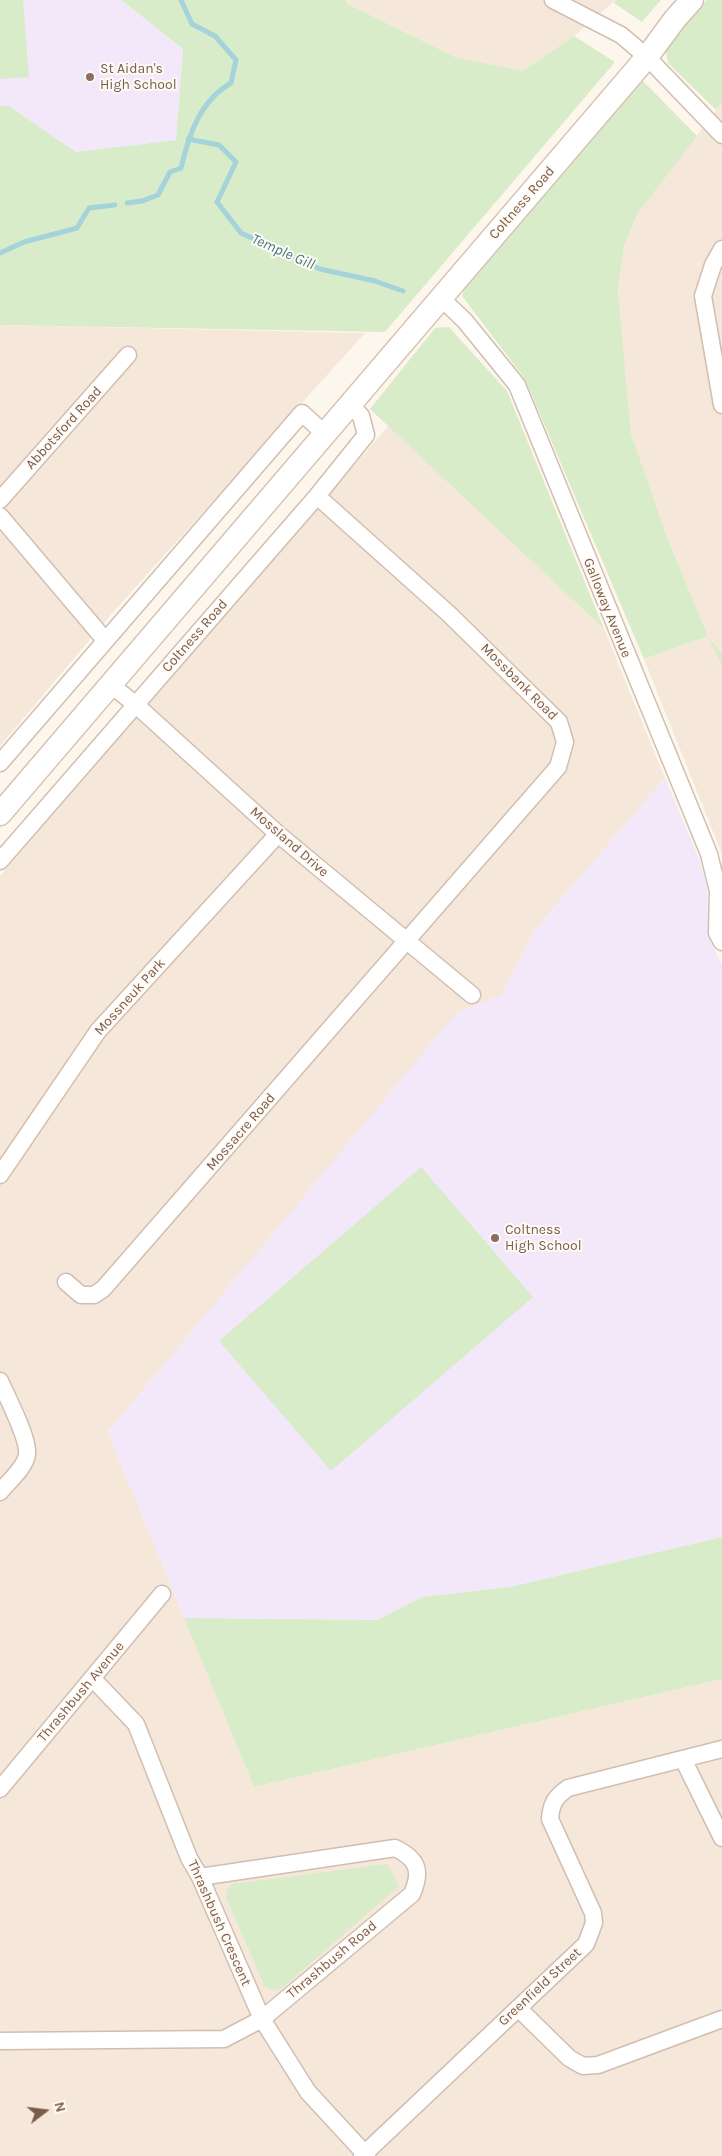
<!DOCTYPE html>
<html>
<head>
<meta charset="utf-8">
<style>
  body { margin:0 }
  #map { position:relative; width:722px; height:2156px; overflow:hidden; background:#fdf6ec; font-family:Karla,sans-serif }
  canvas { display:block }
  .north { position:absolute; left:20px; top:2086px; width:50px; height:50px; -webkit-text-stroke:4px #fffaf3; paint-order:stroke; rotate:75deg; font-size:14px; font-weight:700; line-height:20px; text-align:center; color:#7a5c4d }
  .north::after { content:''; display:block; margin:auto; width:18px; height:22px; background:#7a5c4d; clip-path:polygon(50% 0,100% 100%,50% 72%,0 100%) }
</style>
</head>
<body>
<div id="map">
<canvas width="722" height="2156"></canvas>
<div class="north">N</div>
</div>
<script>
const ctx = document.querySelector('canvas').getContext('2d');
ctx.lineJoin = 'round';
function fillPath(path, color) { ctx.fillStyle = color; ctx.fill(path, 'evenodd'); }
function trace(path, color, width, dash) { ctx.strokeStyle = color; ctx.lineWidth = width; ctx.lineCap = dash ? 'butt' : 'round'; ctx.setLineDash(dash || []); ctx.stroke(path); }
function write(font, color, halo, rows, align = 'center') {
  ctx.font = font + ' Karla,sans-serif'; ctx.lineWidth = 4; ctx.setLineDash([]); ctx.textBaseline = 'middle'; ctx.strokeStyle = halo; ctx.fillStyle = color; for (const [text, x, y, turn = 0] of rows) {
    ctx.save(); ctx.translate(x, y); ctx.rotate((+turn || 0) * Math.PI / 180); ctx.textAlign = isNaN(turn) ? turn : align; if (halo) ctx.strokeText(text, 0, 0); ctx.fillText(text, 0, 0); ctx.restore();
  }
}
fillPath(new Path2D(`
  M346,0H616L574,36L523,71L455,57L346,3Z
  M722,102V654L710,639L722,666V854L644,659L708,636L667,537L631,433L618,289L624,246L638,213Z
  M0,325L365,333L114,611L0,746Z
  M389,425L604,629L665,778L535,930L501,996L459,1011L108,1432L254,1787L722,1679V2156H0V876Z`), '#f5e8da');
fillPath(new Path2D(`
  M0,0H121L183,49L176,140L76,152L9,106H0Z
  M665,778L700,861L707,887L709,937L722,965V1537L510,1587L422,1597L377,1620L184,1618L108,1432L448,1023L459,1011L501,996L535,930Z`), '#f3e8fa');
fillPath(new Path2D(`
  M0,0H23L29,77L0,79Z
  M121,0H346V3L455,57L523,71L574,36L615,62L385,332L0,325V106H9L76,152L176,140L183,49Z
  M616,0H661L642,22L614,3Z
  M707,0H722V102L716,110L668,63L666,53L669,44Z
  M641,79L697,136L638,213L624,246L618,289L631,433L667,537L708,636L722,654V666L708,636L644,659L525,379L462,296L466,284Z
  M449,327L507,391L604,629L370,409L435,328Z
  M421,1167L533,1297L331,1471L219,1341Z
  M722,1537V1679L254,1787L184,1618L377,1620L422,1597L510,1587Z
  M387,1864L399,1886L282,1988L276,1990L265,1987L226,1897L227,1889L232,1884Z`), '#d8ecc9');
trace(new Path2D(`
  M188,139L219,145L236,162L217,202L241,233L320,269L375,281L403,291
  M127,203L142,201L158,195L170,172L181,168C189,134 200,101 231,83L236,60L215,36L192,24L181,0
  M0,253L24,242L77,228L89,208L115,205`), '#a5d3da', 5);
const street = new Path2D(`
  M553,0L621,35L647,57L722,135
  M722,249L713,265L703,296L722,405
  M441,298L465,321L517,385L709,854L718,891L717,933L722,942
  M0,500L128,355
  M0,516L105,640
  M111,685L135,704L278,834L472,995
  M0,763L302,413L325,434
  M0,861L317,496L366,435L361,416L351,405
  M0,1175L98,1031L278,834
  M66,1282L81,1295H94L103,1289L558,767L565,742L559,722L449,614L317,496
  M0,1381C7,1397 29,1439 27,1454C26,1467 8,1482 0,1492
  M93,1679L136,1724L189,1858L200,1877L262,2019L308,2092L367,2156
  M683,1759L722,1838
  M0,1789L162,1594
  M518,2008L569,2058L583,2066L598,2065L722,2019
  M0,2041L224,2039L262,2019L412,1894C422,1871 418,1859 395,1848L200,1877
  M362,2156L586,1944L594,1923L593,1913L550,1819C551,1804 555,1797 568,1788L722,1749`);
const secondary = new Path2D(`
  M0,814L647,57L675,19L692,0`);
trace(street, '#d1beb0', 19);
trace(secondary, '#d6c0b0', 25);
trace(street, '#fff', 16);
trace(secondary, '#fff', 22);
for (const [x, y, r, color] of [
  [90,77,5,"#8d6e63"],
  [495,1238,5,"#8d6e63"]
]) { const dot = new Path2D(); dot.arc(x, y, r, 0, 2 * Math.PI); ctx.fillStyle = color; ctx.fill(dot); trace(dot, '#fffaf3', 2); }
write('14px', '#785e54', '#fffaf3', [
  ["St Aidan's",100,69],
  ["High School",100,85],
  ["Coltness",505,1230],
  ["High School",505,1246]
], 'left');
write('14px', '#7a5c4d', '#fffaf3', [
  ["Coltness Road",522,203,-49],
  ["Abbotsford Road",64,428,-48],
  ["Galloway Avenue",607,608,68],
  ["Coltness Road",195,636,-49],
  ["Mossbank Road",519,682,45],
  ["Mossland Drive",289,842,41],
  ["Mossneuk Park",130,997,-48],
  ["Mossacre Road",241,1132,-49],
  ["Thrashbush Avenue",81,1692,-50],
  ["Thrashbush Crescent",219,1923,66],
  ["Thrashbush Road",332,1960,-40],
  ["Greenfield Street",540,1987,-43]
]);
write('italic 15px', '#437c86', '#fffaf3', [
  ["Temple Gill",283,252,24]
]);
</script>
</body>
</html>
